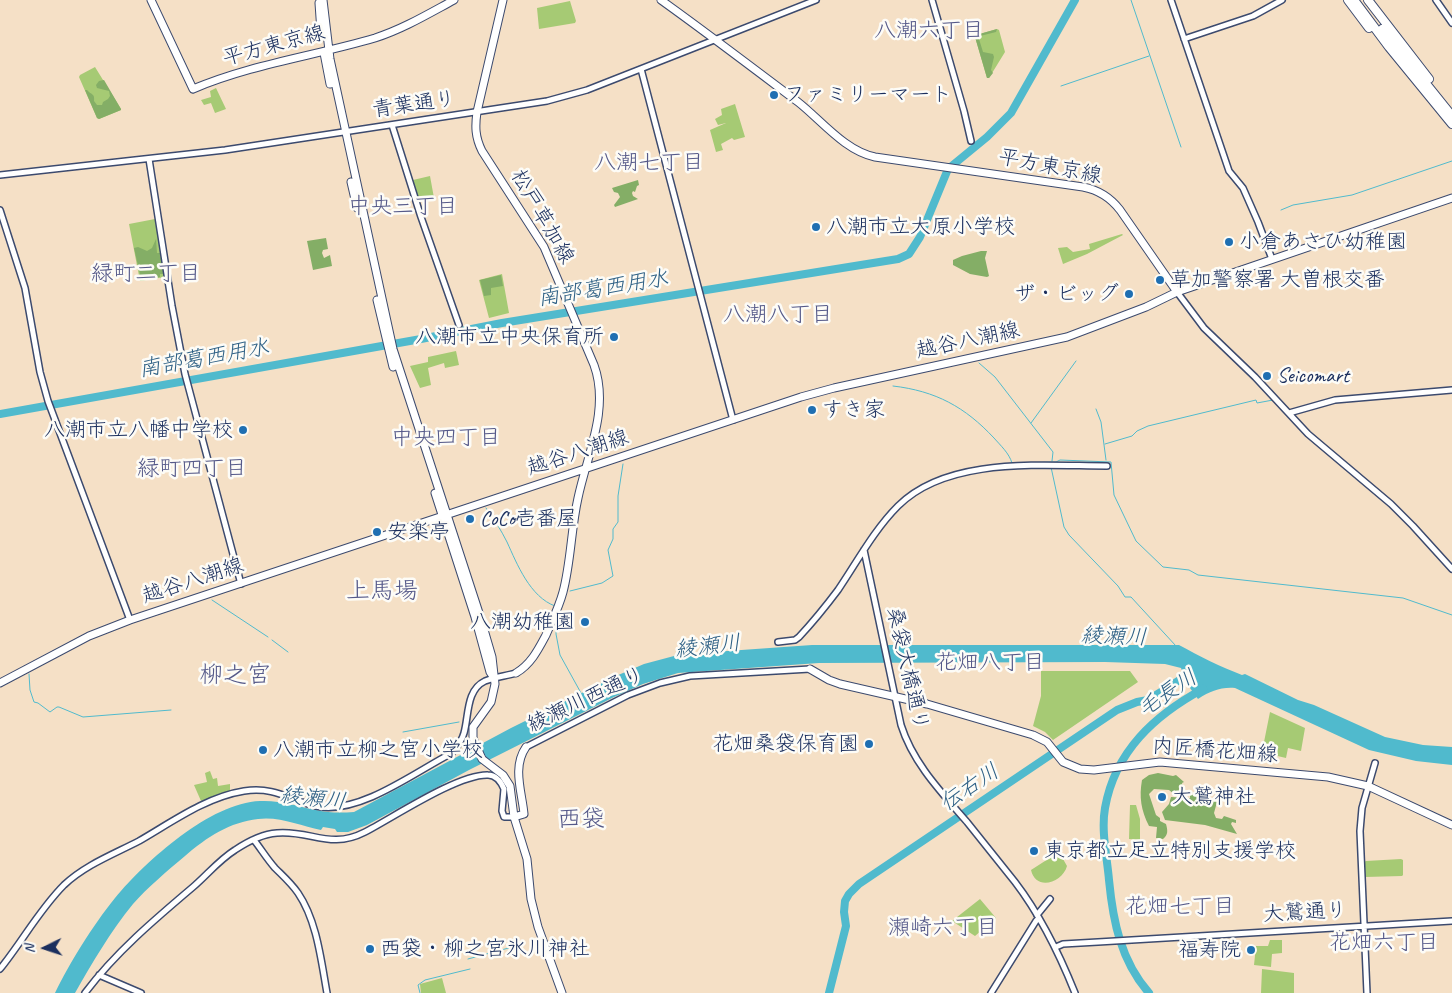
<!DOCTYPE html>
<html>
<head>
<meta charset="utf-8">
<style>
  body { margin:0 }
  #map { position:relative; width:1452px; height:993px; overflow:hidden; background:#f5e0c6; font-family:Caveat,sans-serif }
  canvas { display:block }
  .north { position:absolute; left:20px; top:923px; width:50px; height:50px; -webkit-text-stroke:4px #fdfcf7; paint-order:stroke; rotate:266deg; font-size:14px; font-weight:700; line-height:20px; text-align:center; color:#1b2f5e }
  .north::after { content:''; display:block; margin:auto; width:18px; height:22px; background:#1b2f5e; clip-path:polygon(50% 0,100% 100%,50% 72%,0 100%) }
</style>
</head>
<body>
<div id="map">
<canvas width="1452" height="993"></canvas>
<div class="north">N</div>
</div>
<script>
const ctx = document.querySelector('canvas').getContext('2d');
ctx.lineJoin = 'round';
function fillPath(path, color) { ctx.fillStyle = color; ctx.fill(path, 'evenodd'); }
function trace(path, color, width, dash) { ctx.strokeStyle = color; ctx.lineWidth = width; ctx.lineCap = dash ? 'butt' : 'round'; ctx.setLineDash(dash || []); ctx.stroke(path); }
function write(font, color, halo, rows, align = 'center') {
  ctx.font = font + ' Caveat,"Klee One",sans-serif'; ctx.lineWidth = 5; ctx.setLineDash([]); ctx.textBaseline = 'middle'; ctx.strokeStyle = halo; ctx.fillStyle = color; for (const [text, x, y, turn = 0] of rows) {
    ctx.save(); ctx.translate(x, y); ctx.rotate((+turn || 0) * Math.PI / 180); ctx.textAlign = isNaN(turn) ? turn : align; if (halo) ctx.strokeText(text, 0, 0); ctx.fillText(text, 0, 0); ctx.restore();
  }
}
fillPath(new Path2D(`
  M570,1L576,21L575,23L539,29L537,8Z
  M997,29L999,30L1005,52L989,78H987L975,37L976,35Z
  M95,67L121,109V110L99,119L97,118L79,77L80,75Z
  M216,88L226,109L215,113L211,103L204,105L201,100L211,97L210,91Z
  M735,104L745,137L734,140L732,138L721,144L723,150L716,152L710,130L726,123L718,125L715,119L722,115L721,109Z
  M430,176L434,198L418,202L413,180Z
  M155,219L165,277L140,281L129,224Z
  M1122,234L1123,235L1087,254L1063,264L1058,248L1067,247L1073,252L1090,249L1089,244Z
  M502,274L509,313L489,318L479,280Z
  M456,351L459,365L445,368L444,363L428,368L431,385L420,388L410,366L428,362V357Z
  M1041,671H1130L1138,682L1053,740L1045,732L1033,726L1041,696Z
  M1270,712L1305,728L1301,751L1288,748L1286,758L1269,754L1267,747H1263Z
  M210,771L213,779L217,778L218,786L230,784V792L201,801L194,785L207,782L205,773Z
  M1130,805H1136L1140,819V840L1129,839Z
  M1059,852L1067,866C1063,882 1036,892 1031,870Z
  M1401,859L1403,860V875L1402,876L1365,877L1364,862L1366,861Z
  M980,899L996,918L975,936L952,921Z
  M1270,940H1282V953L1272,954L1271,967L1254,965L1256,946H1268Z
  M1262,969L1294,973V993H1261Z
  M442,978L446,993H421L420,984Z`), '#a6ca74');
fillPath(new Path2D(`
  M997,29L996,32L980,36L979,39L983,52L993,54L994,57L991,70L993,73L989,78H987L975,37L976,35Z
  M104,80L121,109V110L99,119L97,118L85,90H87C91,95 95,93 94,101L97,105H102L103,102L108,99L110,96L109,91L97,88L96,85L99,81Z
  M638,180L639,185L637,186L635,192L633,191L632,193L633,196L638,199L615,207L614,205L620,197L618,193L614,192L612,188Z
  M326,238L328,249L323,250L322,253L324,258L330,255L332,266L313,270L307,241Z
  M156,239L157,253H160L164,274H160V277L141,279L134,248L138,247L147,251L152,248Z
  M981,251H987L985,258L989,276L987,277L970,274L953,265V260L962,256Z
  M501,275L503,286L491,288V295L484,296L480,280Z
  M1158,773L1173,776L1176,775L1184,782L1182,783L1183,790L1179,795L1174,794L1169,790L1154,789L1149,794L1156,815L1160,818V821L1166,824C1168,831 1168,835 1163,839L1156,838L1157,827L1149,826C1141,810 1139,797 1142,780L1149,775Z
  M1201,794L1217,802L1214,813L1216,818L1222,819L1224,816L1236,820V823L1232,822L1231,824L1237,834L1205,825L1165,820L1162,812L1169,804L1171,797C1178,797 1183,798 1190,798V795Z`), '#84ae66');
fillPath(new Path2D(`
  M812,645H1179C1199,656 1221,667 1242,675L1245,674L1298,700L1314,705L1385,737L1423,745L1452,747V765L1416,761L1369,750L1235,688C1220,687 1211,691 1198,699L1190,688L1191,685L1187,683L1181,668L1165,664L1105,662L819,663L678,673L643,684L614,697L469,770L367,825L348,832H337L335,829L323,827L321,830C301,826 279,816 258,819C230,822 207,837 185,856C167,871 147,888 133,904C111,931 92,963 75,993H55C69,964 93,925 115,898C147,860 210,803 260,801C280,800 297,806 316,810C329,813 341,813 354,812L511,728L616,676L644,664L674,656L699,653Z`), '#50bacd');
trace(new Path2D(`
  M1131,0L1181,147
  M1061,86L1149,56
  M1281,210L1293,205L1352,195L1452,161
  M979,363L995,377L1053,452L1052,461
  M893,386C936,391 965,407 994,438C1001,446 1009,453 1012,463
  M1096,409L1101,422L1106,460
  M1031,423L1076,361
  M1105,444L1132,436L1137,431L1148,426L1256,400L1257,403L1273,400
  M1019,463L1056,462L1060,460L1111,462L1114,495L1136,541L1163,567L1189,570L1198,575L1403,598L1452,615
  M1051,467L1064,527L1069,535L1118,586L1125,597H1131L1176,646
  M486,508C494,519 501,530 507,542C517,564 530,597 555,606
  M570,591L602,583L613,576L608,550L613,539V529L618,522V496L623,464
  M212,600L268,637
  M557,619L556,634L560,655L581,693
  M272,640L288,652
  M29,674L30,690L34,702L38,703L50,712L57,707H59L83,717L171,710
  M403,732L459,722
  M468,959L516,946
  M420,993L418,985L425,980L470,969`), '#50bacd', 1);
trace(new Path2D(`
  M0,414L421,339L502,323L898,259L909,254L920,237L948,169L987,137L1011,113L1075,0
  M829,993L846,926L844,912L845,901L849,894L859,884L1117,710L1137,702L1148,700L1181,679L1193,674
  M1149,993C1121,961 1113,922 1109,880C1107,857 1101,831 1105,808C1115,751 1155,715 1203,689`), '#50bacd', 8);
const minor = new Path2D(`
  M932,0L964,111L971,141
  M1171,0L1229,171L1243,188L1258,222L1272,259
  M1436,0L1452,23
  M1184,39L1253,16L1282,0
  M641,69L733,420
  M392,125L421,217L459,325
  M149,159L172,306L185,374L241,584
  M0,175L225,150L547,101L587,90L816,0
  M0,210L25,288L40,372L48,401L130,620
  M1177,292L1204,328L1255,377L1308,434L1391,504L1413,526L1452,569
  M1289,413L1335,400L1452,390
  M864,550L901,725C913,763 941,792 967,822C983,842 999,862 1015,882C1041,916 1059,953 1075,993
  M778,642L795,640L799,637C813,622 826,606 838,590C857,562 874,530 898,506C948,456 1043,466 1107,466
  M526,747L628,695L660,683L690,676L810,669
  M254,840C261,849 267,859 275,868C283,876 291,883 298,893C317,921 321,960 327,993
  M1037,915L1050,899
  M1056,947L1063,944L1098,942L1452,921
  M0,969C22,942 39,910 64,885C85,865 114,854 139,841C172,822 206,797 244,791C279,786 292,803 321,807C363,812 415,772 452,753C457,747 462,741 464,733C469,715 466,690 485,681C495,677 506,676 516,673
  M99,975L141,993
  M85,993C115,953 154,920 193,887C207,875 219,860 235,850C247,842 262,834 277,833C311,830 330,850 365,832C394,817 458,774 488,775C496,775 501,782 504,789L502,811L504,817H514
  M991,993L1036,921L1039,918
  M1367,993L1360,831L1362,808L1375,763`);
const major = new Path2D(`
  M151,0L193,89C252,64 314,56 375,38C403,29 428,14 454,0
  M323,0L330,59L393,349L480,616L492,657L495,684L491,702L473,727V738L482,759L503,775L510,786L514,817L527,859L531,899L538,927L562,993
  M503,0L477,112C475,126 475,137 482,151L544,247L594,365C610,409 587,455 578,498C571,529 571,562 563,592C559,607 552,621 546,635C538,650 531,664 516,673
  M661,0C707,33 753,68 798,102C821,120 845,151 875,157L1083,187C1099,190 1110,197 1120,210L1177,292
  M319,3L321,32
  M324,53L330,84
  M351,182L357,208
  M377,300L393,367
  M435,493L475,617L490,672L494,678
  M810,669L829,680L840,684L927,704L1033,735L1047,742L1063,762L1080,769L1094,770L1160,762L1328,777L1368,786L1452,825
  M0,683L89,636L130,620L801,397L834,388L1067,337L1146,307L1177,292L1452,198
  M514,817L524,814C522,792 512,767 526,747`);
const highway = new Path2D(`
  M1348,0L1369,28
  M1354,0L1389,47L1452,124
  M1368,0L1429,79
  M1382,29L1452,116`);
trace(minor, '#3c4a6e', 8);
trace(major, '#3c4a6e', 9);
trace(highway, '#3c4a6e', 10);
trace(minor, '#fff', 5);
trace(major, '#fff', 7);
trace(highway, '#fff', 8);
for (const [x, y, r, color] of [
  [774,95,5,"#1f6fb2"],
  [816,227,5,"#1f6fb2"],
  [1229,242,5,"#1f6fb2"],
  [1160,280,5,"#1f6fb2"],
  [1129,294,5,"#1f6fb2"],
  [614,337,5,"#1f6fb2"],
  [1267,376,5,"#1f6fb2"],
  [812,410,5,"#1f6fb2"],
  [243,430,5,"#1f6fb2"],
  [470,519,5,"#1f6fb2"],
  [377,532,5,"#1f6fb2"],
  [585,622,5,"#1f6fb2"],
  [869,744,5,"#1f6fb2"],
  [263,750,5,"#1f6fb2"],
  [1162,797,5,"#1f6fb2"],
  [1034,851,5,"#1f6fb2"],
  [370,949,5,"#1f6fb2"],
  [1251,950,5,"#1f6fb2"]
]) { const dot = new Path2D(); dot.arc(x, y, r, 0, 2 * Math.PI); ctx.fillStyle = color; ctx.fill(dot); trace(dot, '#fdfcf7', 2); }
write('21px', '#1b2f5e', '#fdfcf7', [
  ["平方東京線",274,46,-15],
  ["青葉通り",414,105,-8],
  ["平方東京線",1050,167,11],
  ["松戸草加線",542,217,60],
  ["越谷八潮線",968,341,-12],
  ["越谷八潮線",578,453,-18],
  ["越谷八潮線",193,581,-18],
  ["桑袋大橋通り",907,669,77],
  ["綾瀬川西通り",586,700,-25],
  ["内匠橋花畑線",1215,751,4],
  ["大鷲通り",1305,913,-3]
]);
write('21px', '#1b2f5e', '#fdfcf7', [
  ["ファミリーマート",784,95],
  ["八潮市立大原小学校",826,227],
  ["小倉あさひ幼稚園",1239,242],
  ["草加警察署 大曽根交番",1170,280],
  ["ザ・ビッグ",1119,294,"right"],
  ["八潮市立中央保育所",604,337,"right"],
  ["Seicomart",1277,376],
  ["すき家",822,410],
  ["八潮市立八幡中学校",233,430,"right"],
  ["CoCo壱番屋",480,519],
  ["安楽亭",387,532],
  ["八潮幼稚園",575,622,"right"],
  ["花畑桑袋保育園",859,744,"right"],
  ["八潮市立柳之宮小学校",273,750],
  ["大鷲神社",1172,797],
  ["東京都立足立特別支援学校",1044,851],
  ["西袋・柳之宮氷川神社",380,949],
  ["福寿院",1241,950,"right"]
], 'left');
write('22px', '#555989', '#fdfcf7', [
  ["八潮六丁目",929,31],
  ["八潮七丁目",649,163],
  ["中央三丁目",403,207],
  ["緑町二丁目",146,274],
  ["八潮八丁目",778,315],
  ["中央四丁目",446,438],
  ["緑町四丁目",192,469],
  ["花畑八丁目",990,663],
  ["花畑七丁目",1180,907],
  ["瀬崎六丁目",943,928],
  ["花畑六丁目",1384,943]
]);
write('italic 22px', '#2e6085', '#fdfcf7', [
  ["南部葛西用水",603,289,-9],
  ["南部葛西用水",204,359,-10],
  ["綾瀬川",1114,637,2],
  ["綾瀬川",708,647,-6],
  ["毛長川",1168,694,-34],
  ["伝右川",970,788,-34],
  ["綾瀬川",313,799,7]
]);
write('24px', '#555989', '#fdfcf7', [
  ["上馬場",382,592],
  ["柳之宮",235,676],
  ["西袋",581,820]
]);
</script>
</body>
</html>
